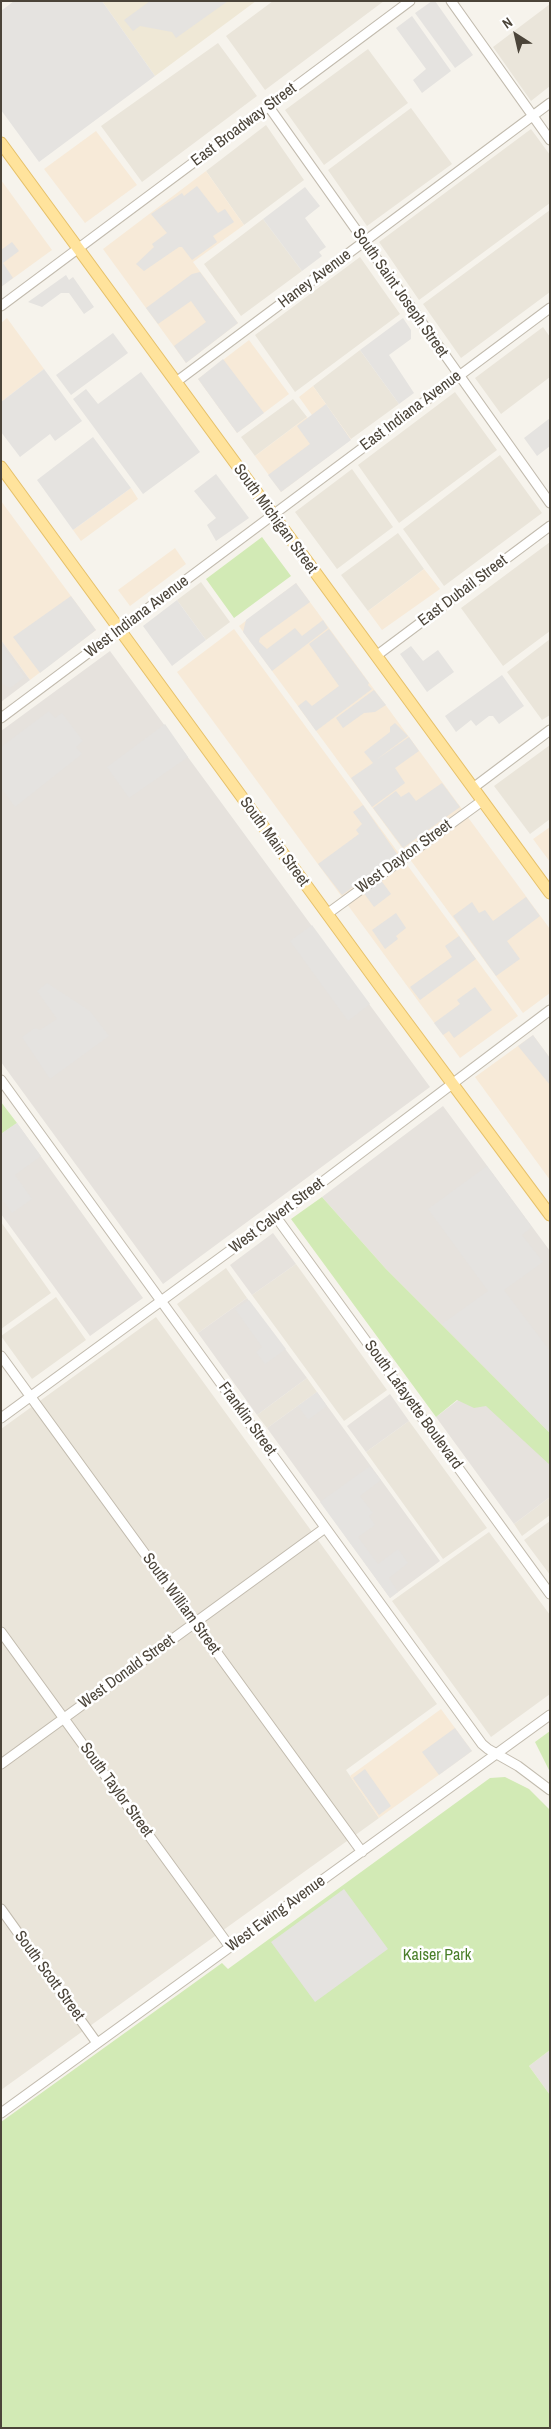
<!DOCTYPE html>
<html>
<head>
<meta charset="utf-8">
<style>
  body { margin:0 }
  #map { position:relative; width:551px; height:2429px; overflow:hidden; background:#f6f3ec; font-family:"Archivo Narrow",sans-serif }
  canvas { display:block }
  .frame { position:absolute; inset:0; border:2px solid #4b4439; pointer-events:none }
  .north { position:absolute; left:491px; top:10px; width:50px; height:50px; -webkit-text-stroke:4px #fff; paint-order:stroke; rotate:325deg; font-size:14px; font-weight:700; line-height:20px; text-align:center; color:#4b4439 }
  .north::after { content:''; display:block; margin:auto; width:18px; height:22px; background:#4b4439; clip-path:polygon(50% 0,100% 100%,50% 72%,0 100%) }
</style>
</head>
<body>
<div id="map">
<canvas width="551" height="2429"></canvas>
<div class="frame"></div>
<div class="north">N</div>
</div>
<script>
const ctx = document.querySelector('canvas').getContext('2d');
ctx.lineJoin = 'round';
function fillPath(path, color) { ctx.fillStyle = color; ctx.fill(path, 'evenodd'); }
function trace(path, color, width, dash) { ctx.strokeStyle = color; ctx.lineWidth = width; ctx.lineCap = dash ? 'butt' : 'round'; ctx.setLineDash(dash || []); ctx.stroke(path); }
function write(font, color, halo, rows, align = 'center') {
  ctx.font = font + ' "Archivo Narrow",sans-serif'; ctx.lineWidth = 5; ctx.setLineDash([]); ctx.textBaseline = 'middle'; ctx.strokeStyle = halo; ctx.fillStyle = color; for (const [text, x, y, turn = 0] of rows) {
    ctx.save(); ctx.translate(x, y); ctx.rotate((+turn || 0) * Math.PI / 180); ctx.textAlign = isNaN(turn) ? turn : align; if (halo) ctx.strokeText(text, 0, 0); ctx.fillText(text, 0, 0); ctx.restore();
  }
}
fillPath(new Path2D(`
  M273,1H384L265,90L226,36Z
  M550,4V86L531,101L493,47Z
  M218,43L257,96L142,182L101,126Z
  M368,49L408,103L324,165L285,110Z
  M411,108L452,164L367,226L328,170Z
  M266,125L304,180L244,225L206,171Z
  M531,129L550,155V203L419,300L379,242Z
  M550,210V292L461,358L423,304Z
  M263,219L302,271L241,316L204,264Z
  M360,257L400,314L295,392L255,335Z
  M543,327L550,337V377L501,414L475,378Z
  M360,350L399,404L351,439L313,386Z
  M455,392L497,450L399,523L358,465Z
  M293,399L307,417L255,456L241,437Z
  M500,455L542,513L444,586L403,529Z
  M352,469L393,527L337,569L295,512Z
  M398,533L424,569L368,611L341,575Z
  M550,542V631L503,666L461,608Z
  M201,582L230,622L206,640L177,600Z
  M550,639V715L542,720L507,672Z
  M550,745V819L530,834L494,786Z
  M1,1222L51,1293L1,1329Z
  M296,1264L387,1390L344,1421L252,1295Z
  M226,1268L247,1298L198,1333L177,1304Z
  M56,1297L86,1340L32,1379L1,1336Z
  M156,1317L437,1704L346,1770L379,1818L1,2090V1429Z
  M307,1378L317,1392L267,1428L257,1415Z
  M409,1421L487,1528L443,1559L366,1452Z
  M550,1497V1515L522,1536L514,1524Z
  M550,1521V1575L524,1540Z
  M489,1532L550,1615V1694L491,1737L392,1601Z`), '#eae5da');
fillPath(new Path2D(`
  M96,131L137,185L85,223L44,169Z
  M206,171L244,225L193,262L238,323L186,363L103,249Z
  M1,180L52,250L1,287Z
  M7,318L44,369L1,402V323Z
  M249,340L289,394L237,433L198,379Z
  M313,386L351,439L337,450L299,397Z
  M307,417L333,453L281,492L255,456Z
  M131,488L138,499L81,541L73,530Z
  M1,501L96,630L30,680L1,640Z
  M175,548L186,564L130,606L118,590Z
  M424,569L440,589L382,630L368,611Z
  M296,583L462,809L405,852L239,626Z
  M234,629L400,855L342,897L177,672Z
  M467,816L550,929V993L523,1013L409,858Z
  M550,827V862L533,839Z
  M405,862L518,1016L460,1058L347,904Z
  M533,1035L550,1058V1180L475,1077Z
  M441,1709L472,1751L379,1818L350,1776Z`), '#f7ead8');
fillPath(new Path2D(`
  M1,640L30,680L1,702Z
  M110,651L430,1087L163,1284L1,1062V731Z
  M443,1106L550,1251V1433L386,1269L322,1197Z
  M17,1123L143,1298L90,1336L1,1214V1134Z
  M273,1233L296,1264L252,1295L230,1265Z
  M247,1298L307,1378L257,1415L198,1333Z
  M479,1384L550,1457V1497L514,1524L436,1417Z
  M317,1392L440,1561L390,1598L267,1428Z
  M390,1394L409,1421L366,1452L347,1426Z
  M550,2050V2095L529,2066Z`), '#e6e2dd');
fillPath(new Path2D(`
  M102,1H256L155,76Z`), '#efe8d6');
fillPath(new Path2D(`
  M262,537L291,576L234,618L206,579Z
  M1,1102L17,1123L1,1134Z
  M322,1197L386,1269L550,1433V1465L486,1406L474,1408L457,1400L436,1417L291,1219Z
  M550,1731V1772L535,1742Z
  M505,1777L529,1789L550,1810V2050L529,2066L550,2095V2428H1V2122L222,1963L228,1969L490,1778Z`), '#d2eab5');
fillPath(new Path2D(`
  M14,1H102L155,76L39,162L1,110V11Z
  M150,1H228L176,38L172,32L140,26L133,31L124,20Z
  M432,1H435L473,55L455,68L415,13Z
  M412,16L451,71L422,93L413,80L426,69L396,28Z
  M197,186L218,213L225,209L234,222L213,236L217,242L192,260L182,247H179L144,271L136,264L154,247L152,244L167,233L151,214L182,193L184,196Z
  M305,187L320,206L305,218L326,247L319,252L322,256L302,271L263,219Z
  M12,242L19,251L3,263L13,278L1,287V250Z
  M200,272L238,323L186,363L174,346L206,322L191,301L158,324L146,308L192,274Z
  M66,275L69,280L73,277L94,307L84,314L69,293H61L42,307L28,302Z
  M403,318L411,330V339L389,355L414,393L399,404L360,350Z
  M113,333L128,353L71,395L56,375Z
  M223,359L264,413L237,433L198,379Z
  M44,369L82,421L55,441L50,434L20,457L1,432V402Z
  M141,372L200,452L143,494L73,399L86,389L98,404Z
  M326,404L351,440L281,492L268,475L310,444L297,426Z
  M550,418V446L537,456L524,438Z
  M93,437L131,488L73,530L37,480Z
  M216,474L249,518L216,541L207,525L216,518L194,491Z
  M296,583L310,602L260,638L259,642L267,649L295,628L302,636L323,620L328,628L272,671L243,632L246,620Z
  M71,596L96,630L40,673L13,637Z
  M177,600L206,640L172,666L143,626Z
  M329,629L369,683L368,685L372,689L316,731L298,706L306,700L312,706L339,686L309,644Z
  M1,644L25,677L10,688L1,683Z
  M411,646L423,661L438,650L454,672L427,692L400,654Z
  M502,675L524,706L499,724L493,716H489L476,726L471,720L456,732L445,716Z
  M374,690L386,705L375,712L364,713L343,728L336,718Z
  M49,711L55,718L62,713L83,741L76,747L82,754L15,807L1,788V747Z
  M395,723L408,736L376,760L409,737L419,751L395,768L405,783L372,807L351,778L373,763L364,752L390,732V727Z
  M165,724L188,757L129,798L107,767Z
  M442,783L460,807L403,848L373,808L396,791L401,797L409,792L416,801Z
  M363,805L397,854L395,857L342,895L318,864L359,834L356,830L362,824L353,812Z
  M380,879L391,894L374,907L363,892Z
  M526,897L540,916L507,941L520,959L496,976L453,916L472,902L479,913L485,910L493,921Z
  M396,913L406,928L396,936L398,939L385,949L372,930Z
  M312,925L370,1004L348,1021L290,941Z
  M459,936L476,959L420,1000L410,987L452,957L445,946Z
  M47,983L90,1011L109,1036L50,1079L22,1037L35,1028L40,1030L57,1019L37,991Z
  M475,987L492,1010L454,1038L449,1031L443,1035L434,1023L460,1004L457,1000Z
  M533,1035L550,1058V1085L518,1046Z
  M17,1123L41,1156L15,1175L32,1199L12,1213L1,1198V1134Z
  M487,1166L532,1227L522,1235L543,1262L504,1290L550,1351V1433L442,1324L488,1291L428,1209Z
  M249,1300L286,1349L265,1364L256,1352L262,1347L235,1309Z
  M317,1392L327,1406L308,1420L298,1406Z
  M370,1466L381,1480L360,1496L373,1513L369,1516L375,1525L358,1537L378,1564L398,1549L408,1563L389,1578L398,1592L390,1598L320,1502Z
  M455,1728L472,1751L439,1775L422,1752Z
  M365,1769L391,1806L379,1815L353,1778Z
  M344,1889L388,1949L315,2002L271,1942Z`), '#e5e3e0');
const minor = new Path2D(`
  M451,1L550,140
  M269,107L550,503
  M1,306L410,1
  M176,382L550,103
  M376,656L550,526
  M1,718L550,308
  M473,788L550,730
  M327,914L482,801
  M1,1080L482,1744L488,1749L518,1766L550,1790
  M276,1217L550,1594
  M1,1356L362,1852
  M1,1418L276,1217L550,1010
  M1,1632L230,1947
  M1,1764L325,1528
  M1,1909L97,2043
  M1,2113L550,1715`);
const major = new Path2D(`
  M1,143L550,893
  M1,467L382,989L550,1215`);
trace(minor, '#c2bbae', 11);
trace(major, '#e6c16a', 13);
trace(minor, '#fff', 9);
trace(major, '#ffe39c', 11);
write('16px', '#4b4439', '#fff', [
  ["East Broadway Street",244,125,-37],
  ["Haney Avenue",315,279,-37],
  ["South Saint Joseph Street",400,293,55],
  ["East Indiana Avenue",411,411,-37],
  ["South Michigan Street",275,519,54],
  ["East Dubail Street",463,591,-37],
  ["West Indiana Avenue",137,617,-37],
  ["South Main Street",274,842,54],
  ["West Dayton Street",404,857,-36],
  ["West Calvert Street",277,1216,-37],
  ["South Lafayette Boulevard",413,1405,54],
  ["Franklin Street",247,1419,54],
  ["South William Street",181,1604,54],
  ["West Donald Street",127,1672,-36],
  ["South Taylor Street",116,1790,54],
  ["West Ewing Avenue",276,1914,-36],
  ["South Scott Street",49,1976,54]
]);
write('16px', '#4a7f2a', '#fff', [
  ["Kaiser Park",437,1956]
]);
</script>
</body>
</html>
